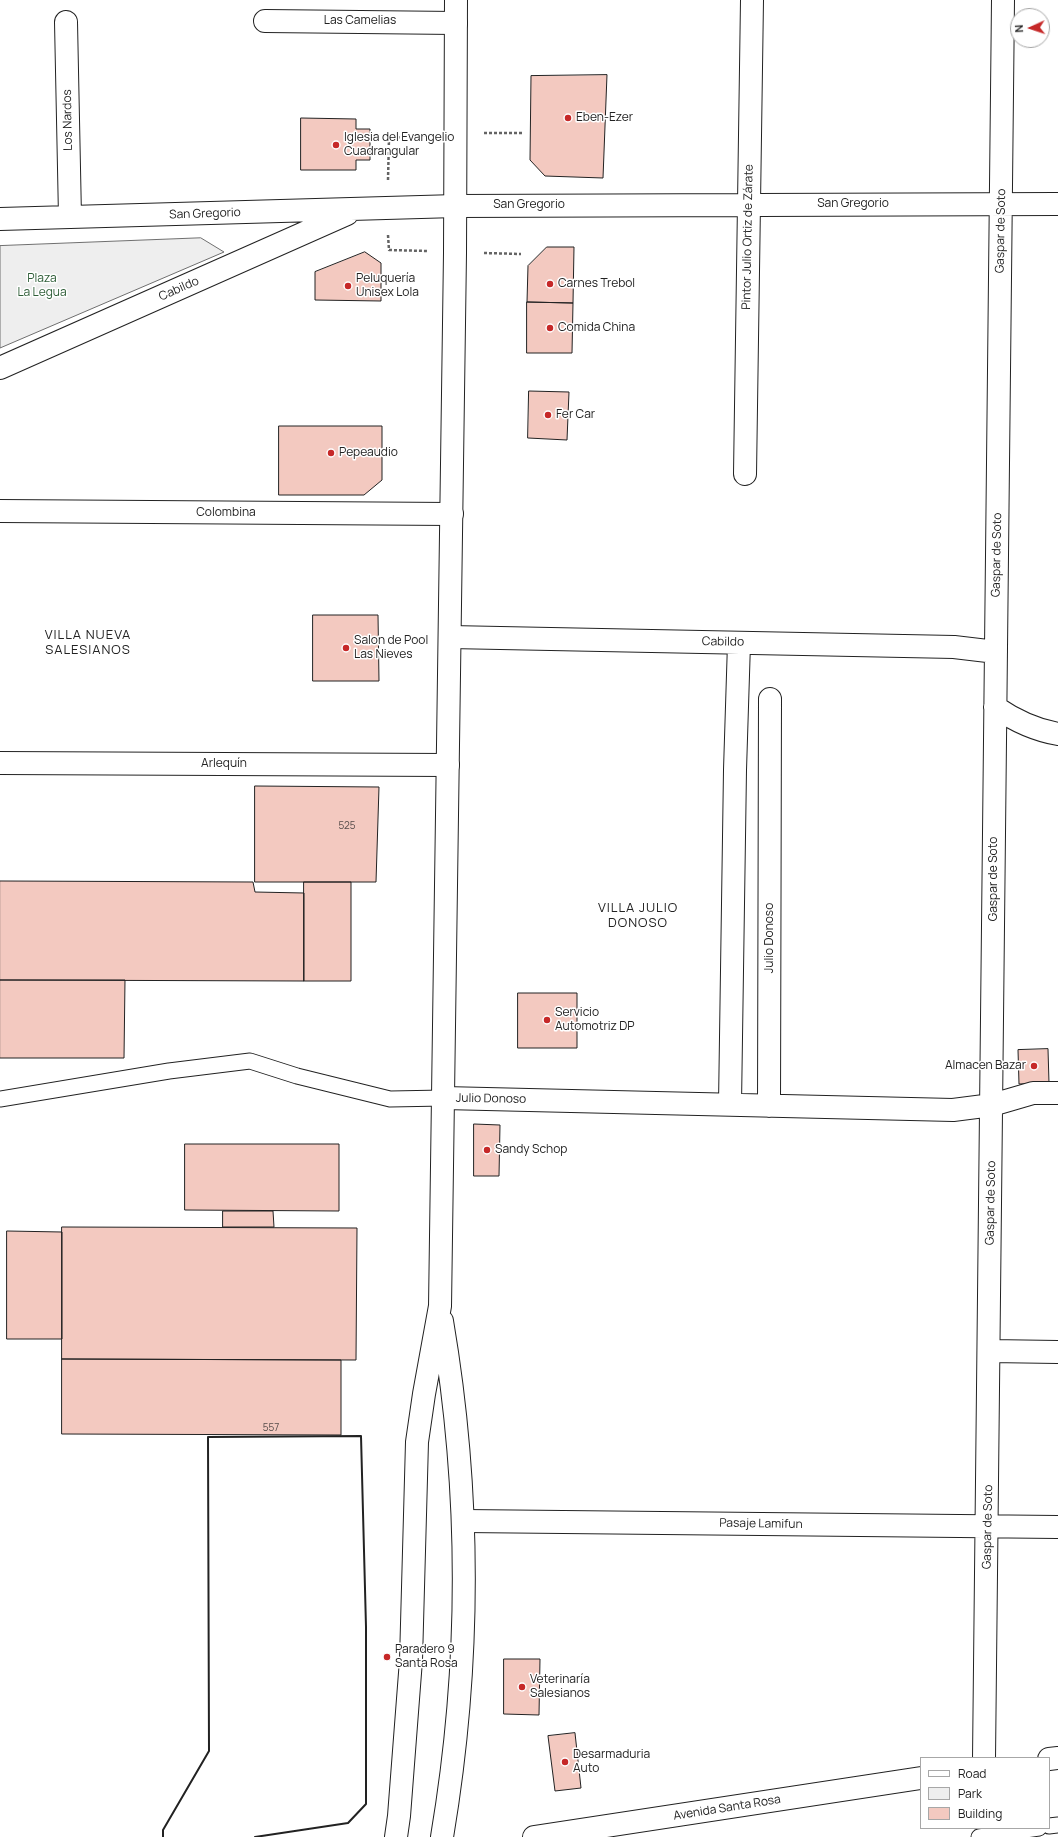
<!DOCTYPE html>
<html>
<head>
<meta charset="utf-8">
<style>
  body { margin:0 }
  #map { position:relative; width:1058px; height:1837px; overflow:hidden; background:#fff; font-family:Manrope,sans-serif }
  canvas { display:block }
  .legend { position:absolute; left:920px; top:1757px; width:130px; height:72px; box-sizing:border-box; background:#fff; border:1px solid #a7a7a7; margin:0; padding:5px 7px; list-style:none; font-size:12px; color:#222 }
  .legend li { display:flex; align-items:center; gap:8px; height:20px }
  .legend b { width:20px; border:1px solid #a7a7a7 }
  .north { position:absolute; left:1010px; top:8px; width:40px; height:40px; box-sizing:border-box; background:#fff; border:1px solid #a7a7a7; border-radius:50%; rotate:267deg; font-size:11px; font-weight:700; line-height:16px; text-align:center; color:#222 }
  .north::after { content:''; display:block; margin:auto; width:14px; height:18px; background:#c62828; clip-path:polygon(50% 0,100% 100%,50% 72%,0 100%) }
</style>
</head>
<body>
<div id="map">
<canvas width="1058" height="1837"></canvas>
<ul class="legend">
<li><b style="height:5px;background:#fff"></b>Road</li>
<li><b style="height:11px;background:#eee"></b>Park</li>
<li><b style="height:11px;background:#f3c9c0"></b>Building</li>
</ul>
<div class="north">N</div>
</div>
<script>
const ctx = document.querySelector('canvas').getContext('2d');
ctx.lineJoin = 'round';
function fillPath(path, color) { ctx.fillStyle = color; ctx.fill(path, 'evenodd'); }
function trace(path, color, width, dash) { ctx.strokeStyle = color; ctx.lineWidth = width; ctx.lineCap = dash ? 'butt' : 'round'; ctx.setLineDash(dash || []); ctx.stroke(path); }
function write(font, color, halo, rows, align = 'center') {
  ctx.font = font + ' Manrope,sans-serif'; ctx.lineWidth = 3; ctx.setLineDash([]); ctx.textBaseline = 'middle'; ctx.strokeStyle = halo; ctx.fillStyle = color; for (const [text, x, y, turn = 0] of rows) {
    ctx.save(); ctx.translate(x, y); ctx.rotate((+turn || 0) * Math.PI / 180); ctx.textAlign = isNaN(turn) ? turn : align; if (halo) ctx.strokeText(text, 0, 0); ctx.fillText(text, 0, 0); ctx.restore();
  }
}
const green = new Path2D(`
  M201,238L224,252L0,348V246Z`);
fillPath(green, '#eee');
trace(green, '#6f6f6f', 1);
const building = new Path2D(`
  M607,75L603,178L545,176L530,160L531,76Z
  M301,118L356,119V129H370V160H356V170H301Z
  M547,247H574L573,303L527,302L528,266Z
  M365,252L381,263V301L315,300V272Z
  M527,302L573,303L572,353H527Z
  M529,391L569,392L567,440L528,438Z
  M279,426H382V480L364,495H279Z
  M313,615H378L379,681H313Z
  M255,786L379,787L376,882H255Z
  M0,881L253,882L255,892L304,893V981L0,980Z
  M304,882H351V981H304Z
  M0,980H125L124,1058H0Z
  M518,993H577V1048H518Z
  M1048,1049L1049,1083L1019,1084L1018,1050Z
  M474,1124L500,1125L499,1176H474Z
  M185,1144H339V1211L185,1210Z
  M223,1211H273L274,1227H223Z
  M62,1227L357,1228L356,1360L62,1359Z
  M7,1231L62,1232V1339H7Z
  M62,1359L341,1360V1435L62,1434Z
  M504,1659H540L539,1715L504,1714Z
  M575,1733L581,1788L555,1791L548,1736Z`);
fillPath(building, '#f3c9c0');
trace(building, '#222', 1);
const lane = new Path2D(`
  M0,1099L169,1071L250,1061L297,1076L390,1099L444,1098
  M1049,1826L1058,1825
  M979,1837L1039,1828`);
const street = new Path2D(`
  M265,21L456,23
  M66,22L70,217
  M0,219L456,206L1058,204
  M0,368L347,214
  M745,474L752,0
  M0,511L452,514
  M450,637L954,647L996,652
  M995,707C1014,720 1035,730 1058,734
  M0,763L448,765
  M444,1098L953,1110L992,1105L1033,1093H1058
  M730,1104L735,770L739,643
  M769,1106L770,699
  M990,1351L1058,1352
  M464,1521L1058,1527
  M984,1758L1003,0`);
const secondary = new Path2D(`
  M442,1321C471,1492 471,1665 442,1837
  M396,1837L399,1816L411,1660L417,1442L424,1394L440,1306L455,253L456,0`);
const primary = new Path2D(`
  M1049,1759L1058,1758
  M534,1837L921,1778`);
trace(lane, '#222', 17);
trace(street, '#222', 24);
trace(secondary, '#222', 24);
trace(primary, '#222', 24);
trace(new Path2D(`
  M484,133H523
  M388,180L389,138L427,135
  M388,235L389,250L427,251
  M484,253L521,254`), '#646464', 2.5, [3, 2]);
trace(lane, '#fff', 15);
trace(street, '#fff', 22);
trace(secondary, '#fff', 22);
trace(primary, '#fff', 22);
trace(new Path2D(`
  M163,1837V1830L209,1751L208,1437L361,1436L366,1627V1804L348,1823L255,1837`), '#222', 2);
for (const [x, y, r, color] of [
  [568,118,4,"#c62828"],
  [336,145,4,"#c62828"],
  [550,284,4,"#c62828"],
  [348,286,4,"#c62828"],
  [550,328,4,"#c62828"],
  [548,415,4,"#c62828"],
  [331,453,4,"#c62828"],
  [346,648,4,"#c62828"],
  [547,1020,4,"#c62828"],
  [1034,1066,4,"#c62828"],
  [487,1150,4,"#c62828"],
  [387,1657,4,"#c62828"],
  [522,1687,4,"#c62828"],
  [565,1762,4,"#c62828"]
]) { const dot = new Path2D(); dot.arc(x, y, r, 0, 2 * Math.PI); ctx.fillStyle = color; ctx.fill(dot); trace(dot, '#fff', 1.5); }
write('10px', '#564c4a', null, [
  ["525",347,826],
  ["557",271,1428]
]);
write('12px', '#222', '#fff', [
  ["Las Camelias",360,21],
  ["Los Nardos",68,120,-91],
  ["San Gregorio",853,204],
  ["San Gregorio",529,205],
  ["San Gregorio",205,214,-2],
  ["Gaspar de Soto",1001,231,-89],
  ["Pintor Julio Ortiz de Zárate",748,237,-89],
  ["Cabildo",179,289,-24],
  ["Colombina",226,513],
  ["Gaspar de Soto",997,555,-89],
  ["Cabildo",723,642,1],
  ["Arlequín",224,764],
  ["Gaspar de Soto",994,879,-90],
  ["Julio Donoso",770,938,-90],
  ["Julio Donoso",491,1099,1],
  ["Gaspar de Soto",991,1203,-89],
  ["Pasaje Lamifun",761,1524,1],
  ["Gaspar de Soto",988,1527,-89],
  ["Avenida Santa Rosa",727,1808,-9]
]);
write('12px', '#222', '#fff', [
  ["Eben-Ezer",576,118],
  ["Iglesia del Evangelio",344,138],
  ["Cuadrangular",344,152],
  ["Peluquería",356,279],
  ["Unisex Lola",356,293],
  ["Carnes Trebol",558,284],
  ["Comida China",558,328],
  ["Fer Car",556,415],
  ["Pepeaudio",339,453],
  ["Salon de Pool",354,641],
  ["Las Nieves",354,655],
  ["Servicio",555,1013],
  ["Automotriz DP",555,1027],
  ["Almacen Bazar",1026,1066,"right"],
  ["Sandy Schop",495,1150],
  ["Paradero 9",395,1650],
  ["Santa Rosa",395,1664],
  ["Veterinaría",530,1680],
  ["Salesianos",530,1694],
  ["Desarmaduria",573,1755],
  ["Auto",573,1769]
], 'left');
write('12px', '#2f5e38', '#fff', [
  ["Plaza",42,279],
  ["La Legua",42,293]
]);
ctx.letterSpacing = '1px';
write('13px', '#222', '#fff', [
  ["VILLA NUEVA",88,635],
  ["SALESIANOS",88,650],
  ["VILLA JULIO",638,908],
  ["DONOSO",638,923]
]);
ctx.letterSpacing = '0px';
</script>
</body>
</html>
